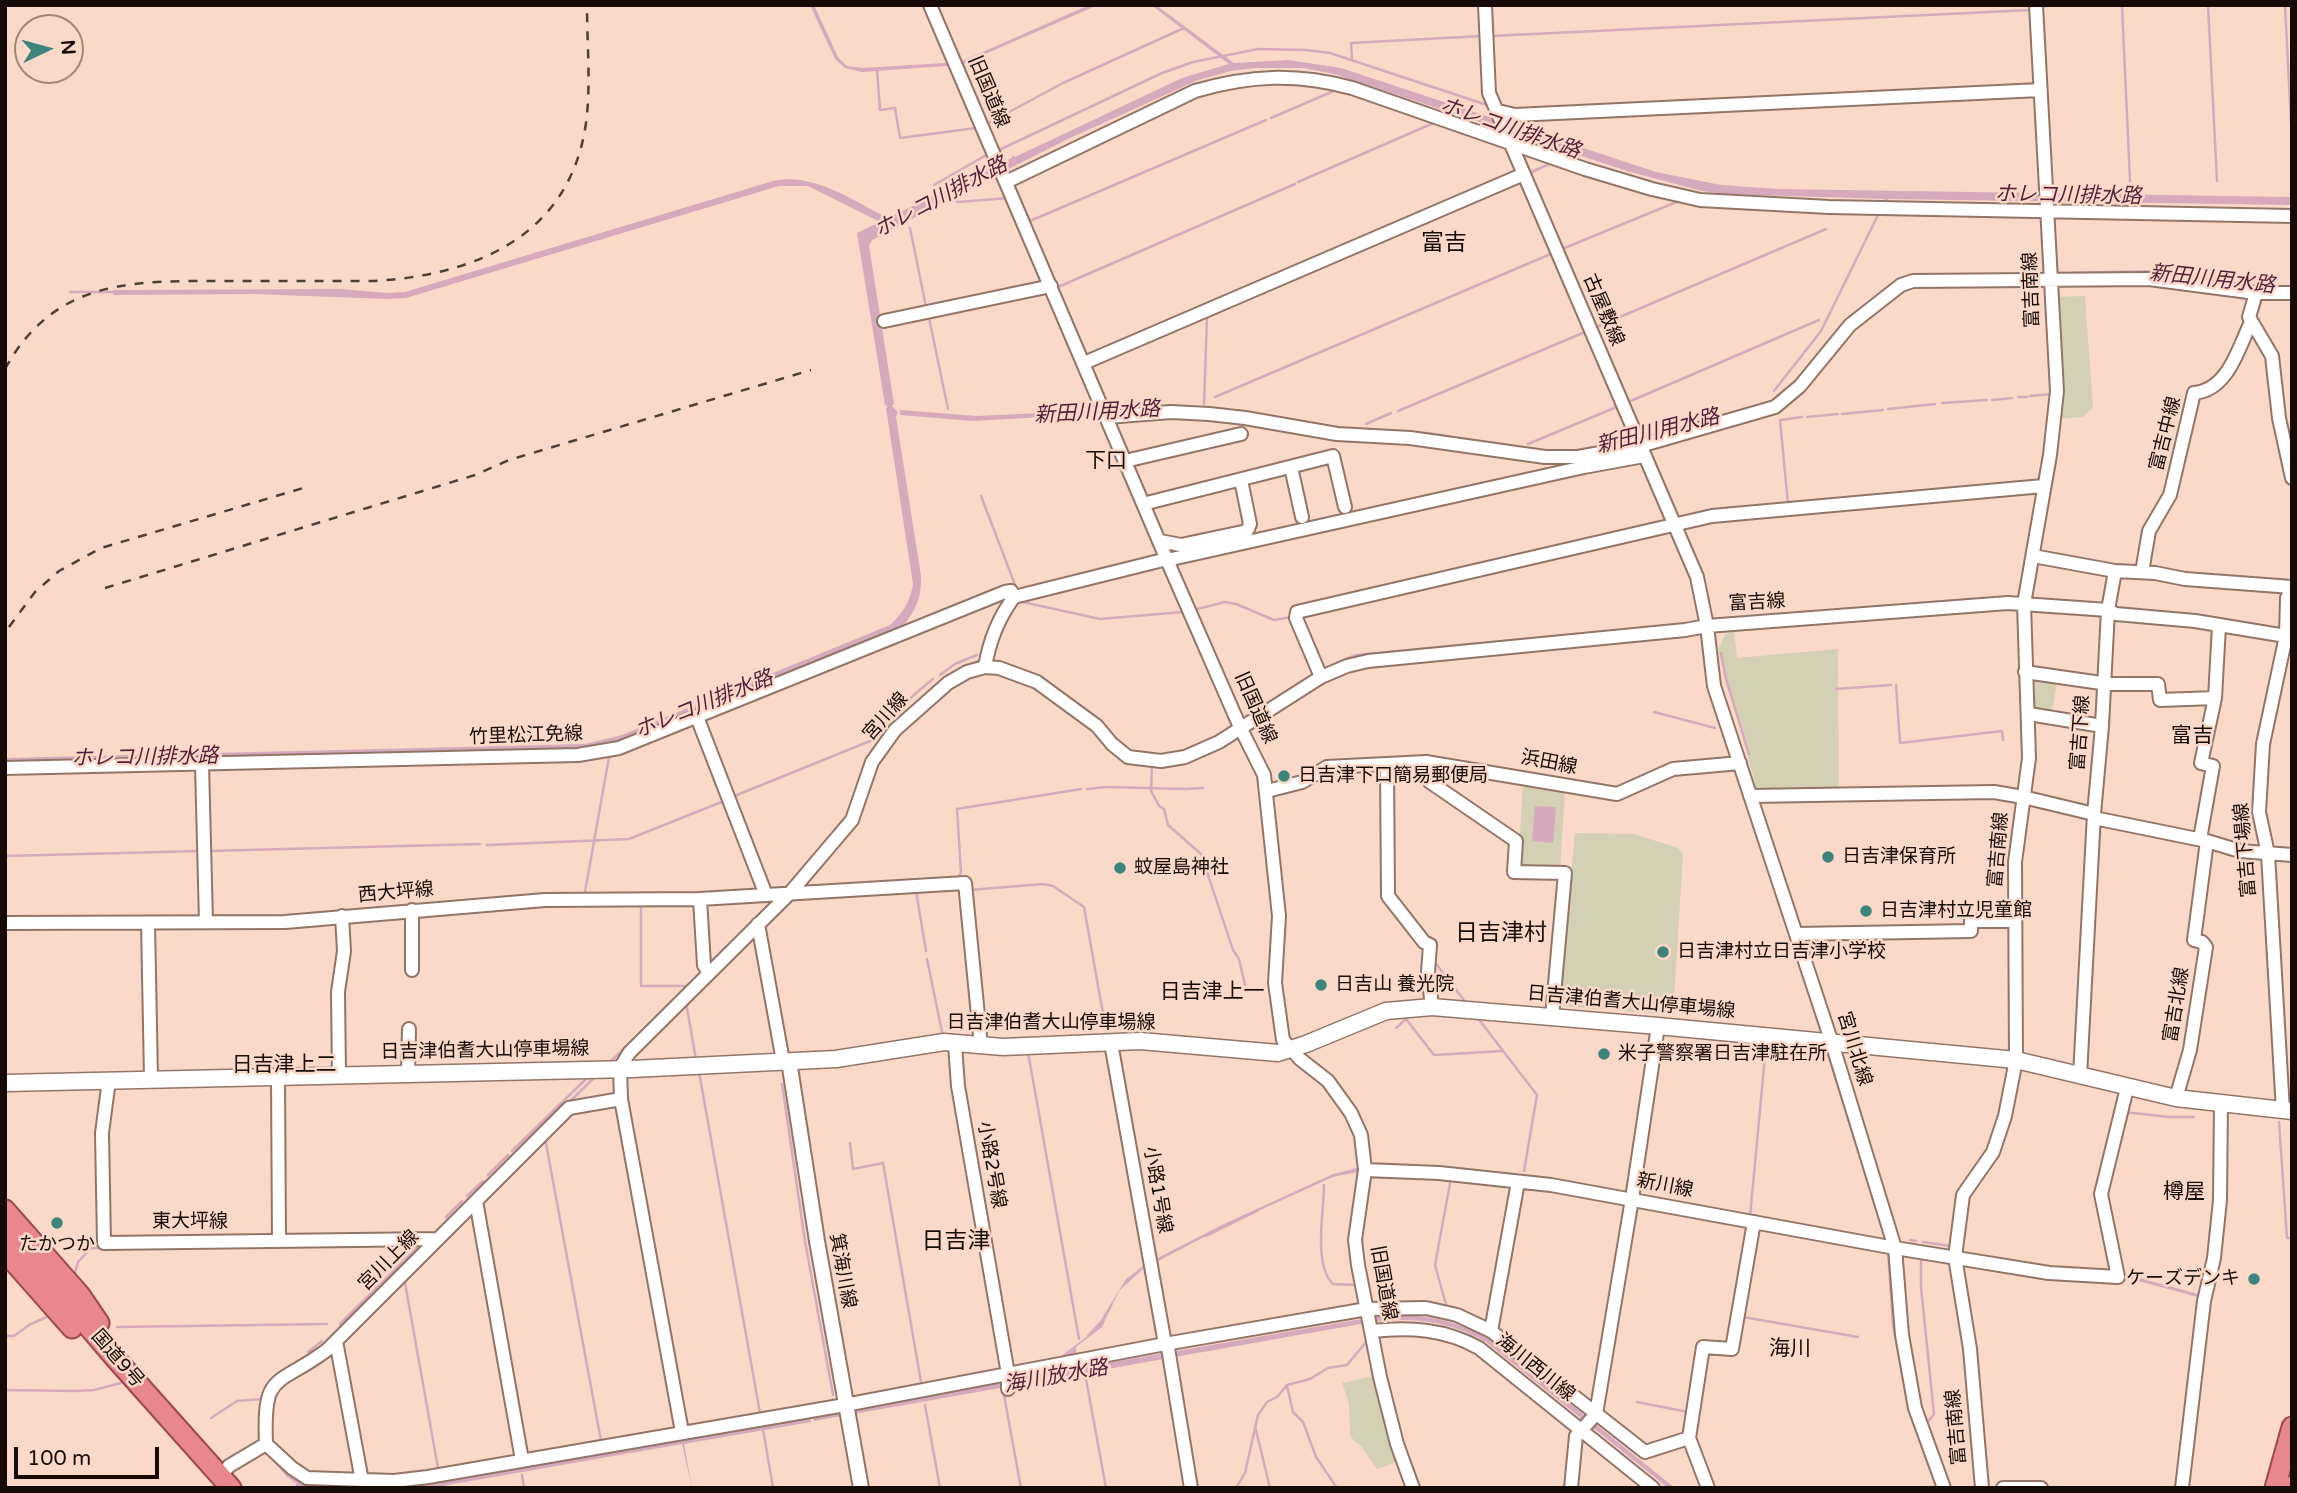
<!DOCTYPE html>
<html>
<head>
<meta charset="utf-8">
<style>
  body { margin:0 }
  #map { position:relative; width:2297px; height:1493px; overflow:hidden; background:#fad9c9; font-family:"Varela Round",sans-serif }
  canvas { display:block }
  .frame { position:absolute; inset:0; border:7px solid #160b06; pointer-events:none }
  .north { position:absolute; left:14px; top:14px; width:70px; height:70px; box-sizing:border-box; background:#fad9c9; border:2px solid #9f877b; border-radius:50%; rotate:85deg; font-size:19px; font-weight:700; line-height:28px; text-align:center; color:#160b06 }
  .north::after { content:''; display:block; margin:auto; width:24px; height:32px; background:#3d847c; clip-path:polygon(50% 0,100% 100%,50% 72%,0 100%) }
  .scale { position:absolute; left:14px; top:1447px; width:145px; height:32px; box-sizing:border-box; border:4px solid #160b06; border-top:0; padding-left:9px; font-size:21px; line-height:24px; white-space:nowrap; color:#160b06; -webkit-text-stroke:5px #fad9c9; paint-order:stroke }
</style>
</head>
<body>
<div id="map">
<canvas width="2297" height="1493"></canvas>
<div class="frame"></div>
<div class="north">N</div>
<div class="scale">100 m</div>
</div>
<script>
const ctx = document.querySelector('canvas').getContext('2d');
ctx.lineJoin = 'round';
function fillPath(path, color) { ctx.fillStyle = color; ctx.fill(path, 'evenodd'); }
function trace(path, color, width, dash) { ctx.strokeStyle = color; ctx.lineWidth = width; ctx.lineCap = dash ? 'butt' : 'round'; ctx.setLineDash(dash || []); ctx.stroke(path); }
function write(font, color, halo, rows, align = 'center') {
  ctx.font = font + ' "Varela Round","Noto Sans JP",sans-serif'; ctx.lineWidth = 5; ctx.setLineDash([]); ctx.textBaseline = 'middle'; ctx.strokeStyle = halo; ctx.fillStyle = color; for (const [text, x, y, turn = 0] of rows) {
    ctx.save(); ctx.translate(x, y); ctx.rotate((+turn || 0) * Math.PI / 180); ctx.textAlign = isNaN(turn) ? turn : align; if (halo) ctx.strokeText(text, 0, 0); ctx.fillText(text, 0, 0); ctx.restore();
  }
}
fillPath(new Path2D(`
  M2085,296L2093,408L2082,417L2058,419L2055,297Z
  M1734,631L1737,658L1838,649L1839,791L1792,792L1788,788L1757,790L1718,650L1725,635Z
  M2038,677L2058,678L2051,716L2032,712L2031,683Z
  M1523,784L1565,791L1560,870L1518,867Z
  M1575,833L1634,834L1678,848L1683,854L1673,1015L1559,1006Z
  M1374,1376L1399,1461L1377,1469L1360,1445L1354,1441L1350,1435L1349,1403L1342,1383Z`), '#d3d0b3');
fillPath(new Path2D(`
  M810,5H814L838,57L847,66L863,68L960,62L1089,5H1098L960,65L862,72L845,68L835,59Z
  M1151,5H1156L1234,63L1288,60L1341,68L1656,172L1721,185L1778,189L2292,197V205L1888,199L1882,212L1879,211L1885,199L1726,194L1702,191L1627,171L1334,74L1304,68H1254L1231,71L1198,80L1070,138L945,201L941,200L942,203L872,240L869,246L894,404L892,406L898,412L896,417L921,576C922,598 915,613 900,629L622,743L586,751L5,765V758L585,744L622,735L890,625C903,613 910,602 913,584L886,408L888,407L885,405L857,233L880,222L808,186H779L406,298L387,299L254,294L113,295L114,290L341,289L387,293L405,292L773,181C814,172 853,201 888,218L938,194L940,196L941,193L1012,158L1013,155L1015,157L1182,78L1229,64Z
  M2147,270L2259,287L2292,286V290H2259L2146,274L1901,282L1777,403L1696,428L1574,455L1361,433L1285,421L1113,413L973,421L900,415V410L977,416L1182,406L1218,408L1345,427L1429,432L1551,451L1570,450L1651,436L1770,402L1794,385L1850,316L1900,279L1909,275Z
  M1535,806L1556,807L1553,843L1532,841Z
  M1390,1163L1556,1179L2030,1265L2121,1273L2202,1295L2201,1298L2120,1276L2029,1267L1554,1182L1388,1166L1333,1177L1225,1226L1143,1269L1119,1291L1102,1327L1076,1347L1077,1356L1013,1371L807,1408L808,1405L1021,1367L1060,1357L1094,1331L1126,1279L1144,1265L1224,1224L1333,1174L1373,1164Z
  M1396,1315C1431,1315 1460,1322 1491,1340L1675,1488H1668L1486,1342C1448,1321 1413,1317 1372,1322L814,1421L812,1414L1373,1317Z
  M810,1417L811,1422L684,1444L692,1488L682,1444L431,1488H303L287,1477L266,1453L290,1472L348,1485Z`), '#d7a9bc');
trace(new Path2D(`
  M2208,5L2217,181
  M2285,5L2292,143
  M2122,7L2130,181
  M1492,36L2030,10
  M1352,59L1351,43L1482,36
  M877,69L880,110L895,108L900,138L976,128
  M1271,118L1336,90
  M985,125L1063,83L1184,28
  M997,151L1162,73L1193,62L1258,49L1306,50L1330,53L1490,106
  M1529,173L1552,163
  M1298,182L1436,122
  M934,185L988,154
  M949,196L958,202L1009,198
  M1015,196L1018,195L1030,221L1266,120
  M910,228L926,307
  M1562,249L1679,201
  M1058,287L1295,184
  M70,292H116
  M929,318L948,409
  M2256,318L2262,298
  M1594,328L1826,229
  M1774,391L1821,331L1879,213
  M2030,396L2052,394
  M1215,397L1553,253
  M2018,397H2027
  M1992,400L2012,398
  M1626,403L1819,320
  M1942,403L1987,400
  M1204,404L1207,317
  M1888,409L1935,404
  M1398,411L1585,332
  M1842,414L1883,410
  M1807,417L1838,414
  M1366,424L1391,413
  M1528,444L1619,406
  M2038,482L2041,469
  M981,496L1017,590
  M1788,504L1780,420L1802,417
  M1018,601L1100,619L1183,612
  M1193,610L1225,602L1236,604L1274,620L1291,617
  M1738,618L1767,615
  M1721,653L1726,679L1749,754
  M1336,663L1356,655L1568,635
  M1008,665L1037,676
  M964,667L980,660
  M940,675L955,664L977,655
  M1896,685L1900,743L2002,731L2003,740
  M1836,689L1891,685
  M909,709L938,684
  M1654,712L1715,728
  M1242,720L1283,694
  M1152,764L1151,791L1159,806L1164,809L1168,825L1201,854L1233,950L1239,959L1245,985
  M1108,787L1184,789L1203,788
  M1087,789L1106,787
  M732,797L875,739C890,714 911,697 933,679
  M487,845L629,839L724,801
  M208,851L480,844
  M5,856L200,851
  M958,879L961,872L957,809L1081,789
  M970,890L1043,884L1053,886L1084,907L1107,1036
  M916,891L926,951
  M585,892L609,757L615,755
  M641,903V986H688
  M927,959L942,1032
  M1434,961L1466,1003
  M686,1002L696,1060
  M1477,1017L1537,1095L1524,1171
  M1396,1028L1406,1019L1434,1055L1502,1051
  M1765,1049L1828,1054L1886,1241
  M1028,1052L1079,1339
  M612,1060L645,1029
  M699,1072L760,1413
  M782,1084L805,1241L833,1395
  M567,1104L593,1079
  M2124,1112L2169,1117H2194
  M2279,1122L2287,1238H2292
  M545,1138L601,1441
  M850,1143L853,1169L883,1163L921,1382
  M512,1151L587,1078
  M488,1175L508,1155
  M1324,1185C1324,1211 1313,1265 1333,1284L1357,1285
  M467,1196L483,1181
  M446,1217L462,1201
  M1750,1217L1766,1045
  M1206,1236L1257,1211
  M1910,1240L1916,1241
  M1923,1242L1951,1246
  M1888,1251L1893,1325L1909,1410L1937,1488
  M1921,1256V1287L1934,1414L1927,1423
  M74,1277L78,1262L91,1248H102
  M405,1283L438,1468
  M1447,1308L1435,1265L1451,1178
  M1743,1317L1858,1337
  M340,1324L420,1245
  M117,1327L327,1324
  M5,1336H14L29,1325L51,1315
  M1088,1336L1100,1323
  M308,1352L322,1341
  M1086,1379L1106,1488
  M1287,1386L1293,1412L1303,1422L1316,1457L1337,1488
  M5,1390L74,1391L94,1390L121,1383
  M1004,1395L1021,1488
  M1637,1402L1688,1412
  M925,1405L940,1488
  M211,1418L237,1401L262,1399
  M1255,1426L1270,1488
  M763,1429L773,1488
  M522,1475L524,1488
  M294,1488L300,1483
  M1236,1488L1245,1473L1258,1415L1267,1402L1277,1397L1287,1385L1310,1379L1328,1368L1347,1365L1367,1341`), '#d7a9bc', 2.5);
const minor = new Path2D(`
  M930,5L1167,560L1240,727L1264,775L1279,916L1275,983L1283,1040L1300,1059L1328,1081L1351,1113L1361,1135L1365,1170L1355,1240L1358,1265L1380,1377L1397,1444L1413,1488
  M1485,5L1489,93L1697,577L1707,626L1714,686L1832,1043L1895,1248L1902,1335L1915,1408L1944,1488
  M1498,111L1515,115L2040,90
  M1006,182L1195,91C1250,75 1296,73 1352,88L1585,169L1652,189L1700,200L1829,207L2292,216
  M2256,293H2292
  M884,321L1051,286
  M1084,363L1524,174
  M1107,417L1171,412L1209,414L1245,418L1337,434L1410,438L1545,457H1578L1640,446L1775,407L1800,386L1850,325L1901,285L1913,281L2149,279L2256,293L2249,317L2272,356L2279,418L2292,478
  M1125,461L1241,434
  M1291,467L1302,517
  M1143,504L1333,456L1345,507
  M1160,541L1181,545L1247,531L1250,524L1241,480
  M2033,556L2115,571
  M1167,560L1584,467L1644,456
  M2142,572L2149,531L2170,495L2194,393C2228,390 2238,349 2251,322
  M985,667C989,643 999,617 1014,597L1167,559
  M2025,672L2108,684H2158L2160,700L2215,698
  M1321,677L1296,618L1297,612L1712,516L2043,486
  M2029,714L2102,726
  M697,717L766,895
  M1417,763L1430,782L1516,841L1514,872L1565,873L1552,1017
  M202,764L206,922
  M1387,765L1388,896L1424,942L1430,945L1428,972L1432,1007
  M5,768L578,755L619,748L1005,592L1011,591L1014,597
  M1267,791L1302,782L1327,767L1426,762L1617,794L1673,769L1740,763
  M1750,796L1994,792L2023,797L2094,814
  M2094,818L2207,841L2240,851L2292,855
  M2200,839L2213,766L2201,763L2215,698L2219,626
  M700,899L704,965L709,973
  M412,910V970
  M5,923L285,922L545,900L700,899L965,883L981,1046
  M148,923L151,1078
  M758,924L783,1061
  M1796,934L1971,931V921H2014
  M1111,1043L1165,1344L1168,1348L1191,1488
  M955,1045L958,1086L1008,1374V1389
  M408,1074L409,1029
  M339,1075L338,992L344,951L342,916
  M2080,1076L2094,814L2102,726L2108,610L2115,571L2155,573L2185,579L2292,587
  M278,1077L279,1241
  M109,1080L102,1133L104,1243L438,1239
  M2176,1098L2190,1050L2206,947L2202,942L2194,940L2207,841
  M2283,1111L2268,854L2259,812L2263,744L2286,636L2287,598L2292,589
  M1365,1170L1439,1173L1551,1185L1895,1248L2049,1273L2118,1277L2101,1194L2127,1088
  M476,1201L522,1460
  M1372,1331C1411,1327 1445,1329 1479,1348L1653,1488
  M1491,1331L1518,1182
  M336,1341L362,1481
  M682,1432L621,1099L620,1068L629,1053L790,893L852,820L872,762L895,730L948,683L967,672L985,667L999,668L1037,682L1097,726L1112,744L1128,757L1161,761L1185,757L1219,742L1321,677L1347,666L1368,661L1685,630L1707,626L2008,603L2108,610L2116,614L2195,621L2292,637
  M1689,1438L1708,1488
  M266,1444L292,1468L307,1478L394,1481L428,1477L845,1405L1165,1344L1367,1309L1426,1308L1457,1315L1491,1331L1645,1452L1689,1438L1703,1347L1732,1349L1754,1222
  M221,1476L229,1466L266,1444C263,1370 276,1388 327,1350L569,1108L621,1099
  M1571,1488L1576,1436L1596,1414L1632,1199L1658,1026
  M1982,1488L1970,1349L1955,1257L1963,1195L1993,1152L2005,1116L2016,1060L2015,862L2029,758L2024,604L2050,455L2057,391L2036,5
  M2003,1488H2041
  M2182,1488L2204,1301L2214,1258L2220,1200L2221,1103`);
const tertiary = new Path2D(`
  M789,1061L817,1241L861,1488`);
const secondary = new Path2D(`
  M5,1083L632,1069L836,1059L944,1042L1003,1047L1140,1041L1278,1053L1306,1044L1386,1011L1432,1007L1658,1026L2016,1060L2176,1098L2292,1111`);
const trunk = new Path2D(`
  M5,1210L80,1295L99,1323
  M5,1229L115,1358L231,1488
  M5,1252L72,1328
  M2275,1488L2292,1427
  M2291,1488L2292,1486`);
trace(minor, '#937568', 16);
trace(tertiary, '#937568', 18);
trace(secondary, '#937568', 19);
trace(trunk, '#9b494b', 23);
trace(minor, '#fff', 12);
trace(tertiary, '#fff', 14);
trace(secondary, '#fff', 16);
trace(trunk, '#e8888c', 19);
trace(new Path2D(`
  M5,369C56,276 138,281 230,281C278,281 326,281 374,281C476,275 570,236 586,123C591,85 587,44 587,5
  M105,588L475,475L509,460L811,370
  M9,627L35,592L59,571L101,548L310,486`), '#4f3f37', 2.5, [9, 9]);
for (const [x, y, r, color] of [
  [1284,776,7,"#3d847c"],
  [1828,857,7,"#3d847c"],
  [1120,868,7,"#3d847c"],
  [1866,911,7,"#3d847c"],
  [1663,952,7,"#3d847c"],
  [1321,985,7,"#3d847c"],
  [1604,1054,7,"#3d847c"],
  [57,1223,7,"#3d847c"],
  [2254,1279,7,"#3d847c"]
]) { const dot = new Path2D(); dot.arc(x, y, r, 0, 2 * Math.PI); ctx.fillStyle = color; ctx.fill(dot); trace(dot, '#fad9c9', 2.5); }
write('19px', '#160b06', '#fad9c9', [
  ["旧国道線",988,92,67],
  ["富吉南線",2032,290,-92],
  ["古屋敷線",1603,310,67],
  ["富吉中線",2166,434,-76],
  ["富吉線",1757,603,-3],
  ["旧国道線",1255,708,66],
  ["宮川線",886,717,-48],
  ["富吉下線",2081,733,-86],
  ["竹里松江免線",526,736,-2],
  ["浜田線",1549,763,11],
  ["富吉南線",1999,850,-85],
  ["富吉下場線",2246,850,-95],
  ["西大坪線",396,893,-5],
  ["日吉津伯耆大山停車場線",1631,1003,5],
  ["富吉北線",2177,1005,-81],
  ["日吉津伯耆大山停車場線",1051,1023],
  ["宮川北線",1854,1049,73],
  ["日吉津伯耆大山停車場線",485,1051,-1],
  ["小路2号線",991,1165,80],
  ["新川線",1665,1186,11],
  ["小路1号線",1157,1190,80],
  ["東大坪線",190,1222],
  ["宮川上線",389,1261,-45],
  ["箕海川線",842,1271,80],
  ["旧国道線",1383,1283,80],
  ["国道9号",117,1359,49],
  ["海川西川線",1535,1368,39],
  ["富吉南線",1957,1427,-95]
]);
write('19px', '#160b06', '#fad9c9', [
  ["日吉津下口簡易郵便局",1298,776],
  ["日吉津保育所",1842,857],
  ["蚊屋島神社",1134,868],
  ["日吉津村立児童館",1880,911],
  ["日吉津村立日吉津小学校",1677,952],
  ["日吉山 養光院",1335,985],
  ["米子警察署日吉津駐在所",1618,1054],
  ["たかつか",57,1245,"center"],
  ["ケーズデンキ",2240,1279,"right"]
], 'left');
write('italic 21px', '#541d3a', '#fad9c9', [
  ["ホレコ川排水路",1510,129,19],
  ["ホレコ川排水路",2068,196,1],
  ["ホレコ川排水路",941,198,-28],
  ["新田川用水路",2212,280,6],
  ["新田川用水路",1097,413,-3],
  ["新田川用水路",1658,432,-14],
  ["ホレコ川排水路",704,705,-22],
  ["ホレコ川排水路",145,758,-1],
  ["海川放水路",1056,1377,-10]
]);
write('21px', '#160b06', '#fad9c9', [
  ["下口",1106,461],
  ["富吉",2192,736],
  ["日吉津上一",1212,992],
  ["日吉津上二",284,1065],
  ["樽屋",2184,1192],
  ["海川",1790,1349]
]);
write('23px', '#160b06', '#fad9c9', [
  ["富吉",1444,244],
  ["日吉津村",1501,934],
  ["日吉津",956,1242]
]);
</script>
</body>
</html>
